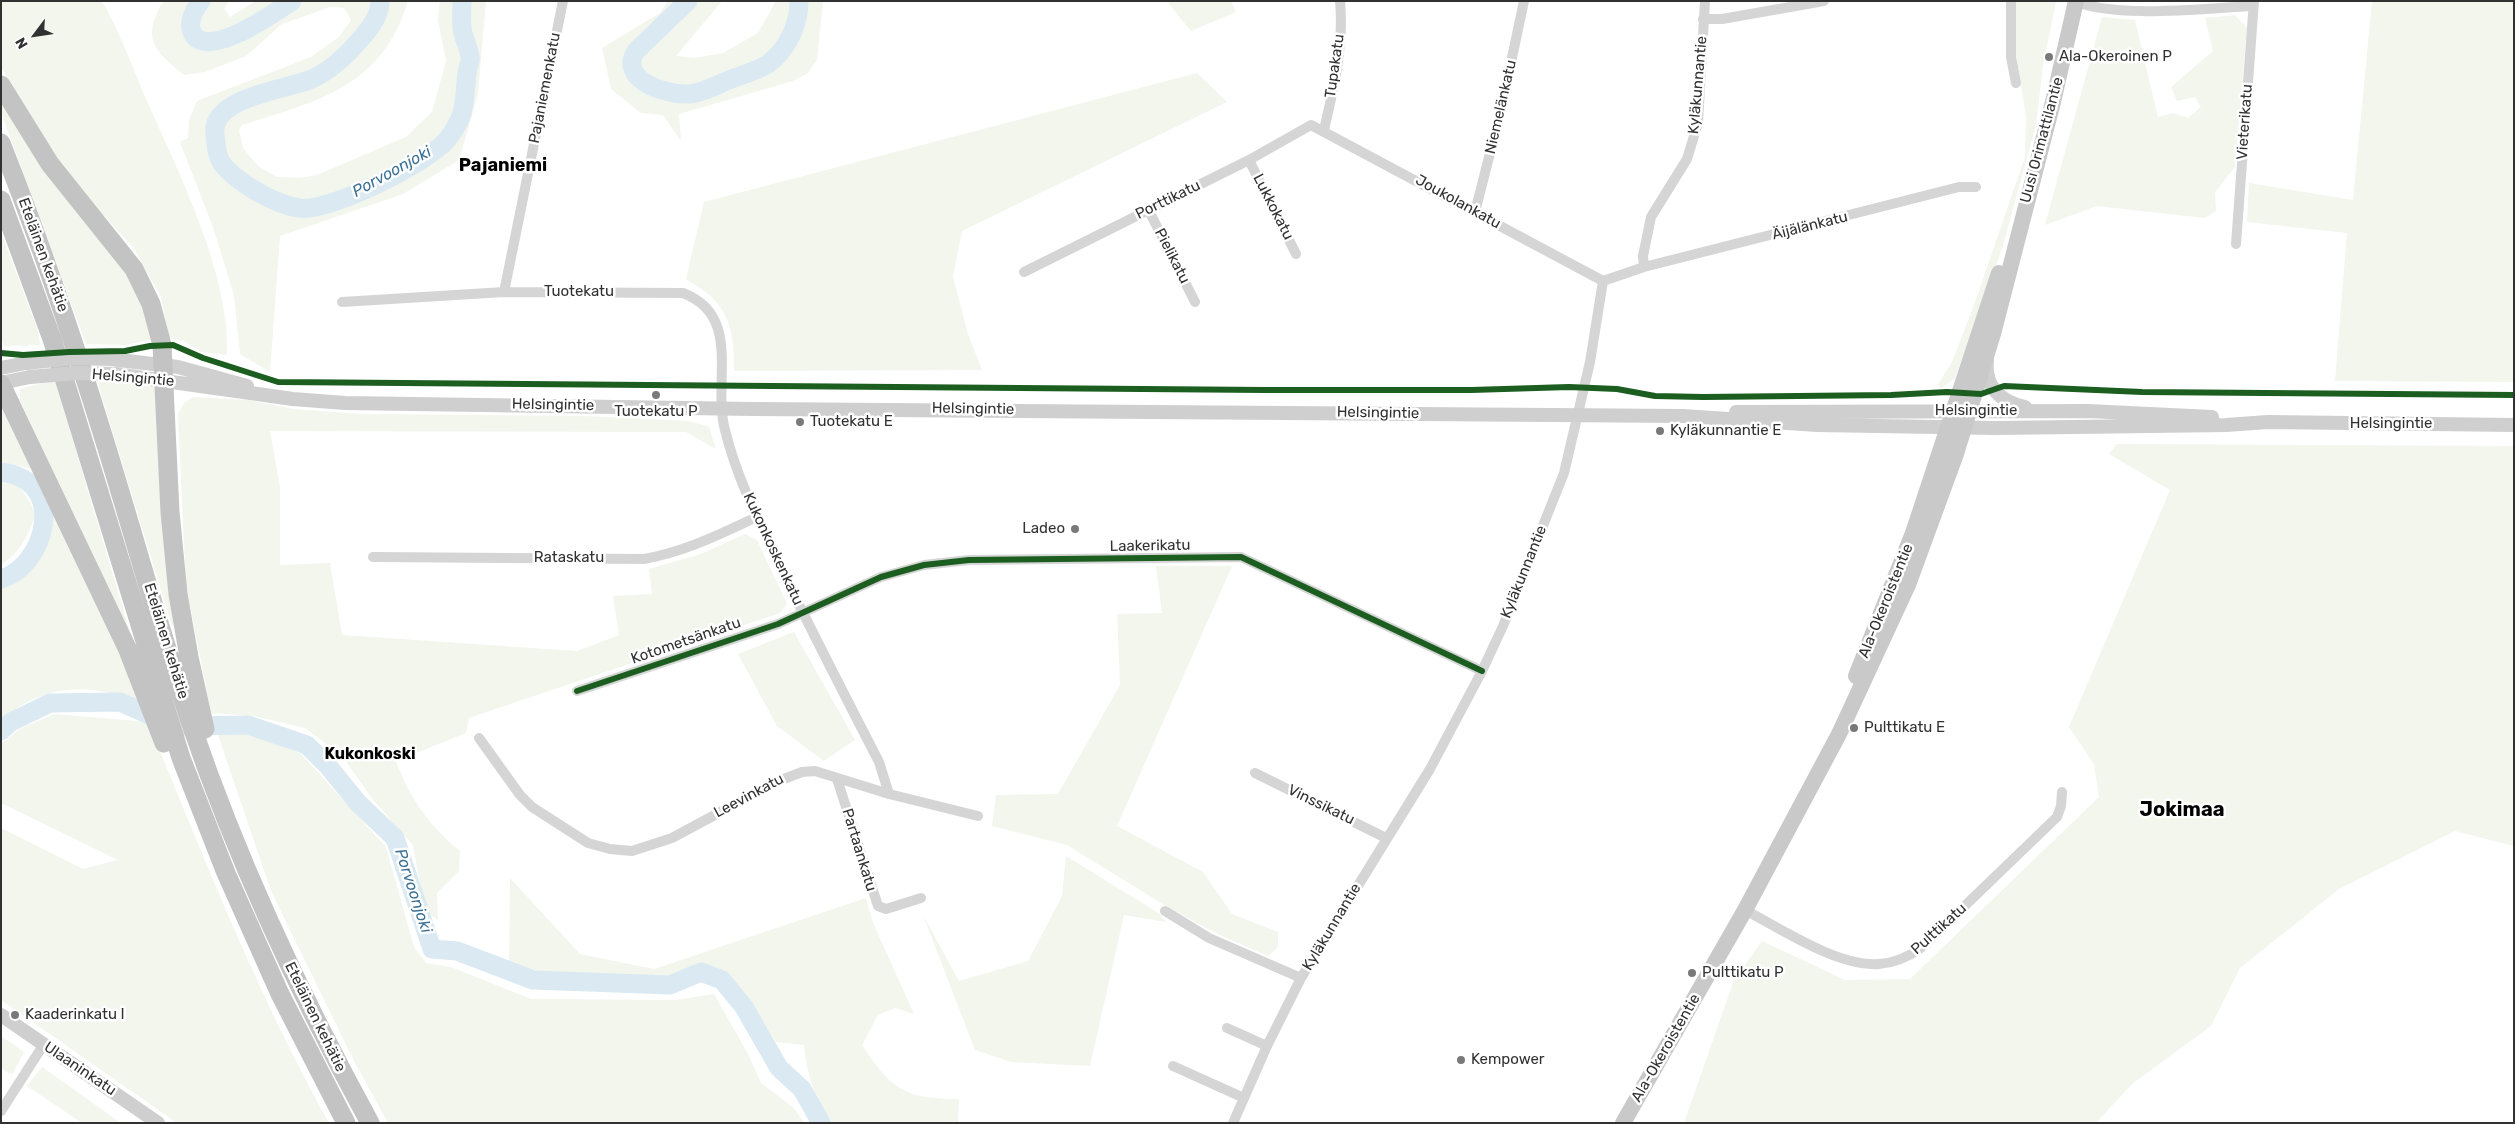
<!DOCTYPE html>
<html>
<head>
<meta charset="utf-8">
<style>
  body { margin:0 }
  #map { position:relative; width:2515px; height:1124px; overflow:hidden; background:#fff; font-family:Rubik,sans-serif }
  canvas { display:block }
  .frame { position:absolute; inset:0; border:2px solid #313131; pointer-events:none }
  .north { position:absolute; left:10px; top:10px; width:50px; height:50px; -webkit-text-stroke:4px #fff; paint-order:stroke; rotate:239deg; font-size:14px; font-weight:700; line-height:20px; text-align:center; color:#313131 }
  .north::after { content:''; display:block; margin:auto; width:18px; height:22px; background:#313131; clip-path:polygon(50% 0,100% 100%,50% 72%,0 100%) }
</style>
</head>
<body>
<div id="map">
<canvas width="2515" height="1124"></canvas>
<div class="frame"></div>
<div class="north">N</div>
</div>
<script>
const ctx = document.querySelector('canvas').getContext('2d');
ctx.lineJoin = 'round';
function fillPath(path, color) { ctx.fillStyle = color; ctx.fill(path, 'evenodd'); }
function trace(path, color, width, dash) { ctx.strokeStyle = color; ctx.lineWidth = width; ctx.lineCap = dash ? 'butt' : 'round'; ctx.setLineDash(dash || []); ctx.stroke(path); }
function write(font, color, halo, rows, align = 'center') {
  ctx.font = font + ' Rubik,sans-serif'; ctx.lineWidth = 5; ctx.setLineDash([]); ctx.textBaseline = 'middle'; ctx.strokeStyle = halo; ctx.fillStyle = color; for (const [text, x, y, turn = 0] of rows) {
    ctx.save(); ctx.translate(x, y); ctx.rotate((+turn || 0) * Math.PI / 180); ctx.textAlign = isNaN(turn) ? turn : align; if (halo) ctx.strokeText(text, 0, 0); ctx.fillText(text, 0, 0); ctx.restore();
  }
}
fillPath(new Path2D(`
  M1,1H102C120,32 132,67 146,99C178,171 231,276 227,355L201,352L184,341L169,338L161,297L133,247L74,184L31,122L1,67Z
  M165,1H229L224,9L230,17L256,1H408C382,87 318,101 242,125L239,130L243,148L258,166L277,177L299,178L317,175L406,137L432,112L446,61L438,20L440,1H486L478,94L459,160L403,194L280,236L270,372L240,354L234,295L213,227L180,142L188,138L189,120L197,101L311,57L339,37L351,20L344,8L330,7L282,24L246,56L205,72L184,75C165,59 144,45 155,18C158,11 159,6 165,1Z
  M668,1H722L676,56L695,58L723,53L758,33L776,1H823L817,60L808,73L793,81L679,114L681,141L663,115L641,113L611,89L602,48L660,13Z
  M1170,1H1231L1236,12L1191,31L1168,3Z
  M2014,1L2056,2L2043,65L2036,125L2002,249L1955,378L1941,389L1938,384L1952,362L1973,308L2025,157L2026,117L2015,47Z
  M2372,1H2514V382L2335,381L2347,233L2247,222L2249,183L2353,200Z
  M2235,15L2247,28L2235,167L2215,192L2216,211L2205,218L2097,206L2045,225L2102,17L2135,20L2158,117L2173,113L2188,118L2201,107L2195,97L2177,101L2171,87L2213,51L2205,18Z
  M1197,73L1227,102L962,231L953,277L968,334L982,370L734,371C734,324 728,303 686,279L704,202Z
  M1,98L133,278L153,339L125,345L86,344L1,112Z
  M1,232L38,331L40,345L4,346L1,339Z
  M55,380L129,629L125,630L20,400V389Z
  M97,381H126L158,385L176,626H172Z
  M193,397L248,400L293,409L361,414L583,416L689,421L709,427L716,449L686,432L270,431L280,488V565L330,563L342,635L577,651L619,635L613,596L652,594L649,569L701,554L745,534L757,540L787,604L780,613L469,718L466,733L396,761C408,796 431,828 460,851L459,871L437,893L438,920L425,911L413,845L374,801L342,756L305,728L254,716L211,713L186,585L178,414L184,403Z
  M1,406L33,469L1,462Z
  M2117,444L2514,446V846L2455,831L2339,889L2240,968L2211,1026L2132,1084L2096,1123H1684L1734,980L1762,941L1845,980L1910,979L2099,797L2094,764L2069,727L2170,490L2109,454Z
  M1,478C20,481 28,498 36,514C28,535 21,552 1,565Z
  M49,501L122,658L138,703C98,686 62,683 22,705C14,709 8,717 1,723V586L21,575L42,548L52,520Z
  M1156,566H1232L1117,826L1203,872L1232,914L1278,932V947L1268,956L1222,936L1171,909L1067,845L992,826L996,795L1058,794L1120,685L1117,614L1162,613Z
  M794,632L855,740L824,761L777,726L738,654Z
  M54,714L148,722C204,858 257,994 329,1123H177L1,1000V828L83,869L118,860L1,803V744L20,729Z
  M217,732L251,733L301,754L386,847L414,947L426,963L451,967L531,999L675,1000L714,994L748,1054L761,1083L794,1108L804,1123H388L352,1057L271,891Z
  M1066,856L1160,914L1166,922L1124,915L1090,1066L1011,1062L975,1050L923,915L959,981L1028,961L1062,896Z
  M510,878L580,954L654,969L866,898L873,923L914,1014L895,1008L878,1015L862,1045C892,1090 905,1099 959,1099L958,1123H830C815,1095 807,1077 804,1045L776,1042L752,1004L727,973L701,964L674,977L615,978L555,976L509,963Z
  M1,1036L24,1052L12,1075L1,1068Z
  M42,1067L121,1123H82L27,1086Z`), '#f2f6ed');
trace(new Path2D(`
  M201,1C194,10 189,19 191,29C201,66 277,11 292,1
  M380,1C380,13 372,26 364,35C350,52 330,72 309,80C284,90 210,98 215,134C216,141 216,153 220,160C231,181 286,212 310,208C347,202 413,169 442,145C450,138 459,123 462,113C466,98 465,82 468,68C469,64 471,61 470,57C469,47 463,38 462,28C461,19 462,10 462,1
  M688,1L636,51C635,53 632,58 632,61C630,85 671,95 689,94C702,93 717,85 729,80C741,75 757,71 768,64C787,50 799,25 799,1
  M1,472C69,480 46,566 1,579
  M1,731L11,722L50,703L120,702L163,721L186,726L248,725L307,745L328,766L358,803L395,838L432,949L457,951L533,980L670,985L701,972L722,980L744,1007L779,1068L802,1089L821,1123`), '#dbe9f3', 19);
trace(new Path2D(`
  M2011,1V57L2016,83
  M2074,1C2117,19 2205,8 2253,6
  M1703,19H1722L1824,1
  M1324,130C1334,87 1344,46 1340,1
  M1249,160L1296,254
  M1148,209L1195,302
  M1475,212L1501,110L1524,1
  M2236,244L2254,1
  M1644,267L1959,187H1976
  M1024,272L1249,160L1311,125L1603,281
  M1603,281L1644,267L1643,256L1651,217L1687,159L1698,123L1705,1
  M504,292L563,1
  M342,302L504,292L683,293C743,316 712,382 725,430C737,479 760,524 782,570C813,634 846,698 879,762L889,794
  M373,557L644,559C685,552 720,534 757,517
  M577,691L778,624L881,577L924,565L969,560L1241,557L1482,671
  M479,738L520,795L532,807L588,843L610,849L632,851L672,838L776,782L802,772L815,771L889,794L978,816
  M1255,773L1386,838
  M837,779L878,906L886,909L921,898
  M1745,910C1781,929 1838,967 1879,964C1895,963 1908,957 1921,948L2057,817L2061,806L2062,792
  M1165,911L1209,938L1301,978
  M1227,1028L1267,1046
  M1173,1066L1244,1098
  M1,1111L44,1044
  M1233,1123L1267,1046L1301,978L1430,769L1482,671L1503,626L1564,473L1590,362L1603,281`), '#d5d5d5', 10);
trace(new Path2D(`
  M110,359L178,367L247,386
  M1987,360C1984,386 2000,402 2025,407
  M1,368L26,363
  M115,374L293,399L345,403L753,409L1683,416L1817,425L1996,428L2226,425L2268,422L2514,425
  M1,383L30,377
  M1736,412L2088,411L2212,417
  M1,1015L158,1123`), '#cfcfcf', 14);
trace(new Path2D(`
  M1856,676L1913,533L1999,273
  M1623,1123L1745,910L1839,734L1908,585L1956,454L1993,334L2053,102L2076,1`), '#c9c9c9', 16);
trace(new Path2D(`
  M1,85L50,164L134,269L151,304L162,345L170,512L178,594L189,657L205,729
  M1,143C40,241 74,341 105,442C134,536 160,631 191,724C238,862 300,995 370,1123
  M1,200L52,339L181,758L226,873L280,994L346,1123
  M1,384L128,650L164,743`), '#c3c3c3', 19);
trace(new Path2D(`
  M26,363L74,358L110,359
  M30,377L76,373L115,374`), '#cfcfcf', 14);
trace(new Path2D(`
  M1,353L23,355L69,352L125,351L150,346L173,345L203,358L278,382L1266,390H1471L1569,387L1617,389L1655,396L1703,397L1891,395L1947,392L1981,394L2004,386L2142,392L2514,395
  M577,691L778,624L881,577L924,565L969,560L1241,557L1482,671`), '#1b5e20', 6);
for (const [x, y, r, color] of [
  [2049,57,5,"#797979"],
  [656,395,5,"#797979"],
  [800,422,5,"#797979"],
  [1660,431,5,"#797979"],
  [1075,529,5,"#797979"],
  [1854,728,5,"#797979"],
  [1692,973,5,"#797979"],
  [15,1015,5,"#797979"],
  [1461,1060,5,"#797979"]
]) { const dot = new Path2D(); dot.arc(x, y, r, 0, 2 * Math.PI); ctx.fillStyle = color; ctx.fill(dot); trace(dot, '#fff', 2); }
write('15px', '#313131', '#fff', [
  ["Ala-Okeroinen P",2059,57],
  ["Tuotekatu P",656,412,"center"],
  ["Tuotekatu E",810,422],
  ["Kyläkunnantie E",1670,431],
  ["Ladeo",1065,529,"right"],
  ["Pulttikatu E",1864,728],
  ["Pulttikatu P",1702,973],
  ["Kaaderinkatu I",25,1015],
  ["Kempower",1471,1060]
], 'left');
write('15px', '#313131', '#fff', [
  ["Tupakatu",1335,66,-82],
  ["Kyläkunnantie",1698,85,-85],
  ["Pajaniemenkatu",545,88,-79],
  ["Niemelänkatu",1501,107,-77],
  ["Vieterikatu",2245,122,-86],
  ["Uusi Orimattilantie",2042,140,-75],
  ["Porttikatu",1168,200,-26],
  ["Joukolankatu",1458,202,29],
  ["Lukkokatu",1273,207,63],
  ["Äijälänkatu",1810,226,-14],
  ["Eteläinen kehätie",43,255,70],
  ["Pielikatu",1172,256,63],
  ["Tuotekatu",579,292],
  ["Helsingintie",133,378,5],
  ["Helsingintie",553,405,1],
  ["Helsingintie",973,409,1],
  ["Helsingintie",1976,411],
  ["Helsingintie",1378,413,1],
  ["Helsingintie",2391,424],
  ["Laakerikatu",1150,546,-1],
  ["Kukonkoskenkatu",773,549,65],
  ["Rataskatu",569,558],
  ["Kyläkunnantie",1524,572,-68],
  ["Ala-Okeroistentie",1886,601,-68],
  ["Eteläinen kehätie",166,641,73],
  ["Kotometsänkatu",686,641,-19],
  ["Leevinkatu",749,796,-28],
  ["Vinssikatu",1321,805,26],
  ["Partaankatu",859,850,73],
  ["Kyläkunnantie",1332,927,-59],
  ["Pulttikatu",1939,929,-42],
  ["Eteläinen kehätie",315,1017,64],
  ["Ala-Okeroistentie",1666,1048,-60],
  ["Ulaaninkatu",80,1069,34]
]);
write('italic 16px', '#3c7296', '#fff', [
  ["Porvoonjoki",392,172,-29],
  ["Porvoonjoki",413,891,72]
]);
write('bold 16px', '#000', '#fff', [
  ["Kukonkoski",370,754]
]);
write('bold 18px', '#000', '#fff', [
  ["Pajaniemi",503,166]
]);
write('bold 20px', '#000', '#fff', [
  ["Jokimaa",2182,810]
]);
</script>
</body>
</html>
